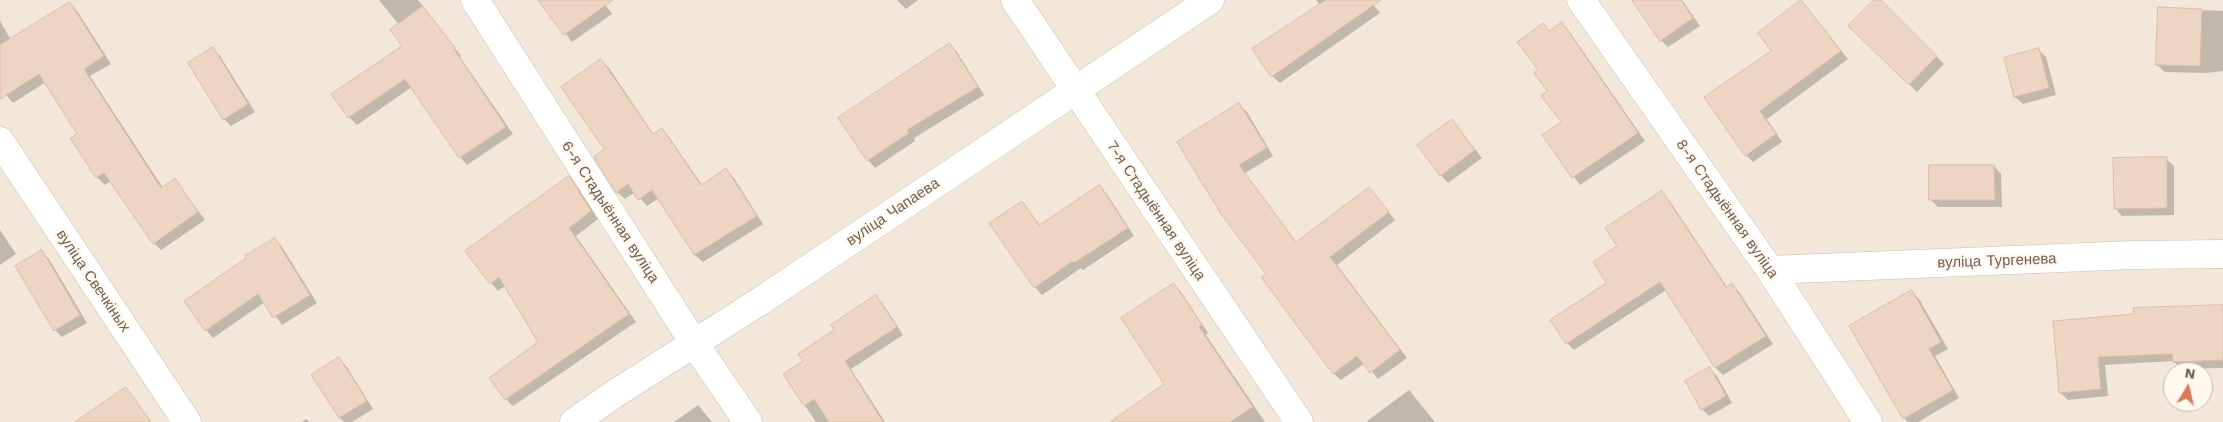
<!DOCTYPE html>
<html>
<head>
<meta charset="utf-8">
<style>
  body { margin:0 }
  #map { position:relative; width:2223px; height:422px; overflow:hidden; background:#fbf4e9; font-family:"Work Sans",sans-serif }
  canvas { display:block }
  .north { position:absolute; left:2163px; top:362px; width:50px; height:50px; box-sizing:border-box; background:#fef8ef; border:1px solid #c6baaf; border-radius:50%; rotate:9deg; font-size:14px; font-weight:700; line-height:20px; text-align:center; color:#735d4f }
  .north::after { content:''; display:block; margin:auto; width:18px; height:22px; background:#d97a5a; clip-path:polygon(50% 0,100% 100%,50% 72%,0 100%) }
</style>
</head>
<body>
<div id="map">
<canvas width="2223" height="422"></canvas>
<div class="north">N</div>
</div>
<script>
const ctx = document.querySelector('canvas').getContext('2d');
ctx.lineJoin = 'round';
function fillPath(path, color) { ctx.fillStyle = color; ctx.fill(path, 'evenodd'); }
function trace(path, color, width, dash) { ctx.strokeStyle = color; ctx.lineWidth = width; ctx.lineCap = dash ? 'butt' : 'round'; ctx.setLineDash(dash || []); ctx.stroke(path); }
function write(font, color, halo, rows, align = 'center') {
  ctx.font = font + ' "Work Sans",sans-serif'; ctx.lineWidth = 5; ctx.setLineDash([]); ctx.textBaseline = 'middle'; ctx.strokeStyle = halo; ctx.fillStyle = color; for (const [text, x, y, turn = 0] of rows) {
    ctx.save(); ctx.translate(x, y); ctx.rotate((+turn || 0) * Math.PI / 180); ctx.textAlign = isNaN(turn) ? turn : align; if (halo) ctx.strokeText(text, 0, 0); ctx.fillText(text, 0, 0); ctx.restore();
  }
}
fillPath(new Path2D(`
  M0,0H2223V422H0ZM2173,372H2203V402H2173Z`), '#f2e7d8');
fillPath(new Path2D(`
  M379,0H418L461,56L460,57L513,134L467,165L460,157L412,87L357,125L349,117L333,94L403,46L399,25Z
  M540,0H602L612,14L572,42Z
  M897,0H918L906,9Z
  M1316,0H1370L1380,13L1280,83L1272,76L1320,5Z
  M1634,0H1682L1700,26L1668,47L1661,40Z
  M1876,0H1879L1944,64L1917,92L1850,26Z
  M1802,1L1848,59L1767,119L1782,142L1753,162L1746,155L1773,51L1759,33Z
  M70,3L77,11L111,64L90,76L163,188L175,180L205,220L161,250L154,243L111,181L105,185L97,177L72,138L78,134L46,82L13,103L0,88V21L11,40Z
  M2159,8L2223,11V71L2207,73L2165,72L2157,65Z
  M1562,23L1569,31L1645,141L1580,185L1544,136L1562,123L1540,71L1550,32Z
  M949,45L957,52L984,95L914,138L915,141L875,168L868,160Z
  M213,49L220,56L255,112L231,126L224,119Z
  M2039,50L2046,57L2056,95L2023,104L2015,97Z
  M601,60L609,68L654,135L662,130L669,137L702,185L726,170L734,178L763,224L703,262L695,255L659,198L647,206L635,192L625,199L617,192L606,149Z
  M1239,105L1247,112L1273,156L1245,173L1297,243L1369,188L1395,220L1337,265L1407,358L1378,379L1365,363L1341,380L1333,373L1268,274L1222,213Z
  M1452,120L1482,158L1448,183L1441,175Z
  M2166,159L2174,166V215L2122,216L2115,208Z
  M1994,166L2001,174L2002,207H1938L1931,200Z
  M568,177L576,185L598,219L576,236L636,322L513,406L506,399L540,343L505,286L498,291L491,283Z
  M1099,187L1107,194L1134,236L1083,270L1081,268L1042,295L1035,287L1022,202L1041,226Z
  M1661,193L1669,200L1727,287L1732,284L1739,292L1773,344L1723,375L1716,368L1666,290L1574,350L1567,343L1608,283L1619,246Z
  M0,230L16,254L0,265Z
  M275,239L282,247L317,303L282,325L265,302L213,338L206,330Z
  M41,251L49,259L87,323L62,337L55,330Z
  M1174,285L1181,292L1208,333L1206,335L1265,422H1112L1166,384Z
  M1912,292L1919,299L1948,349L1935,356L1959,398L1918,422H1908L1904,418Z
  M876,297L883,304L903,335L851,369L885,422H816L784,375L805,361Z
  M2223,307V368L2182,369L2173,361L2105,365L2108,396L2068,400L2061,393L2054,322Z
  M339,358L346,366L373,409L352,422H344L340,418L313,375Z
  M1710,369L1717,376L1732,403L1709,416L1702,409Z
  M126,388L150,420L147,422H84Z
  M1409,390L1435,422H1368L1367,421Z
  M698,405L712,422H674Z
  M306,419L310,422H302Z`), '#0003');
const building = new Path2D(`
  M538,0H613L564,35Z
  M1326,0H1381L1271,77L1252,49Z
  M1632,0H1681L1693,18L1660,41Z
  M1801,0L1841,51L1760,111L1776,134L1745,156L1704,97L1771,51L1758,33Z
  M1874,0H1881L1937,56L1909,85L1848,26Z
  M70,2L104,56L84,69L161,188L175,178L198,212L153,244L104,173L96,178L70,138L77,134L39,74L0,99V45Z
  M423,6L455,48L454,49L506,127L459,158L405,79L348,118L331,94L402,46L390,30Z
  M2158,7L2202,9L2200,66L2156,65Z
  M1562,22L1638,133L1572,178L1542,135L1561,122L1541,96L1547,91L1534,73L1538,70L1517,42L1543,23L1549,31Z
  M950,43L978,87L907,130L909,133L867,161L838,118Z
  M213,47L248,104L223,120L188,63Z
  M2039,48L2049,88L2014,97L2004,58Z
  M601,59L653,134L662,128L701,185L726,168L757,216L694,255L652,190L638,200L628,184L616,193L594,157L604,149L561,87Z
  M1239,103L1267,148L1239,165L1296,242L1369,187L1389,212L1330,257L1400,350L1370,373L1357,356L1333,374L1261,277L1266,274L1221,214L1177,142Z
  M1452,119L1475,150L1440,176L1417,145Z
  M2167,157V208L2114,209L2113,158Z
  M1929,165H1994L1995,200H1929Z
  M569,176L591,211L569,228L629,314L505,400L489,378L538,342L499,277L490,284L465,251Z
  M1100,185L1128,228L1074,263L1073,261L1034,288L989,223L1022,201L1039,225Z
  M1662,191L1726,287L1732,283L1766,336L1715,368L1660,282L1566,344L1550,320L1606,283L1593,262L1617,246L1605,228Z
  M275,238L310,295L273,318L258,294L205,331L184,301L246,258L245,256Z
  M42,250L80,315L54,331L15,266Z
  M1174,283L1202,325L1199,327L1253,407L1230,422H1110L1164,384L1121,318Z
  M1912,290L1941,342L1929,349L1953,390L1903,419L1849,326Z
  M876,295L897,327L845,361L883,422H829L814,399L804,406L783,374L803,361L798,354L834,330L831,325Z
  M2223,305V360L2173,362L2172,354L2098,357L2101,389L2059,393L2053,321L2134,314L2133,308Z
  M339,357L367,401L339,418L311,375Z
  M1710,367L1726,396L1701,410L1685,381Z
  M126,387L151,422H75Z`);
fillPath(building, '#eed5c3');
trace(building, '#dfbda5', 1);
const street = new Path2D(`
  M475,0L694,343L748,422
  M1015,0L1299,422
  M1581,0L1770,270L1868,422
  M0,141L187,422
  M1770,270L2134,255L2223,254
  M574,422L616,393L762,300L1210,0`);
trace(street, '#ccbdb0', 29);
trace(street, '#fff', 28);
write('15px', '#735d4f', '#fef8ef', [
  ["8-я Стадыённая вуліца",1727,209,55],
  ["7-я Стадыённая вуліца",1156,211,56],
  ["6-я Стадыённая вуліца",610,212,57],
  ["вуліца Чапаева",893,212,-34],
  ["вуліца Тургенева",1997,261,-2],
  ["вуліца Свечкіных",93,281,56]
]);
</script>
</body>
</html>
